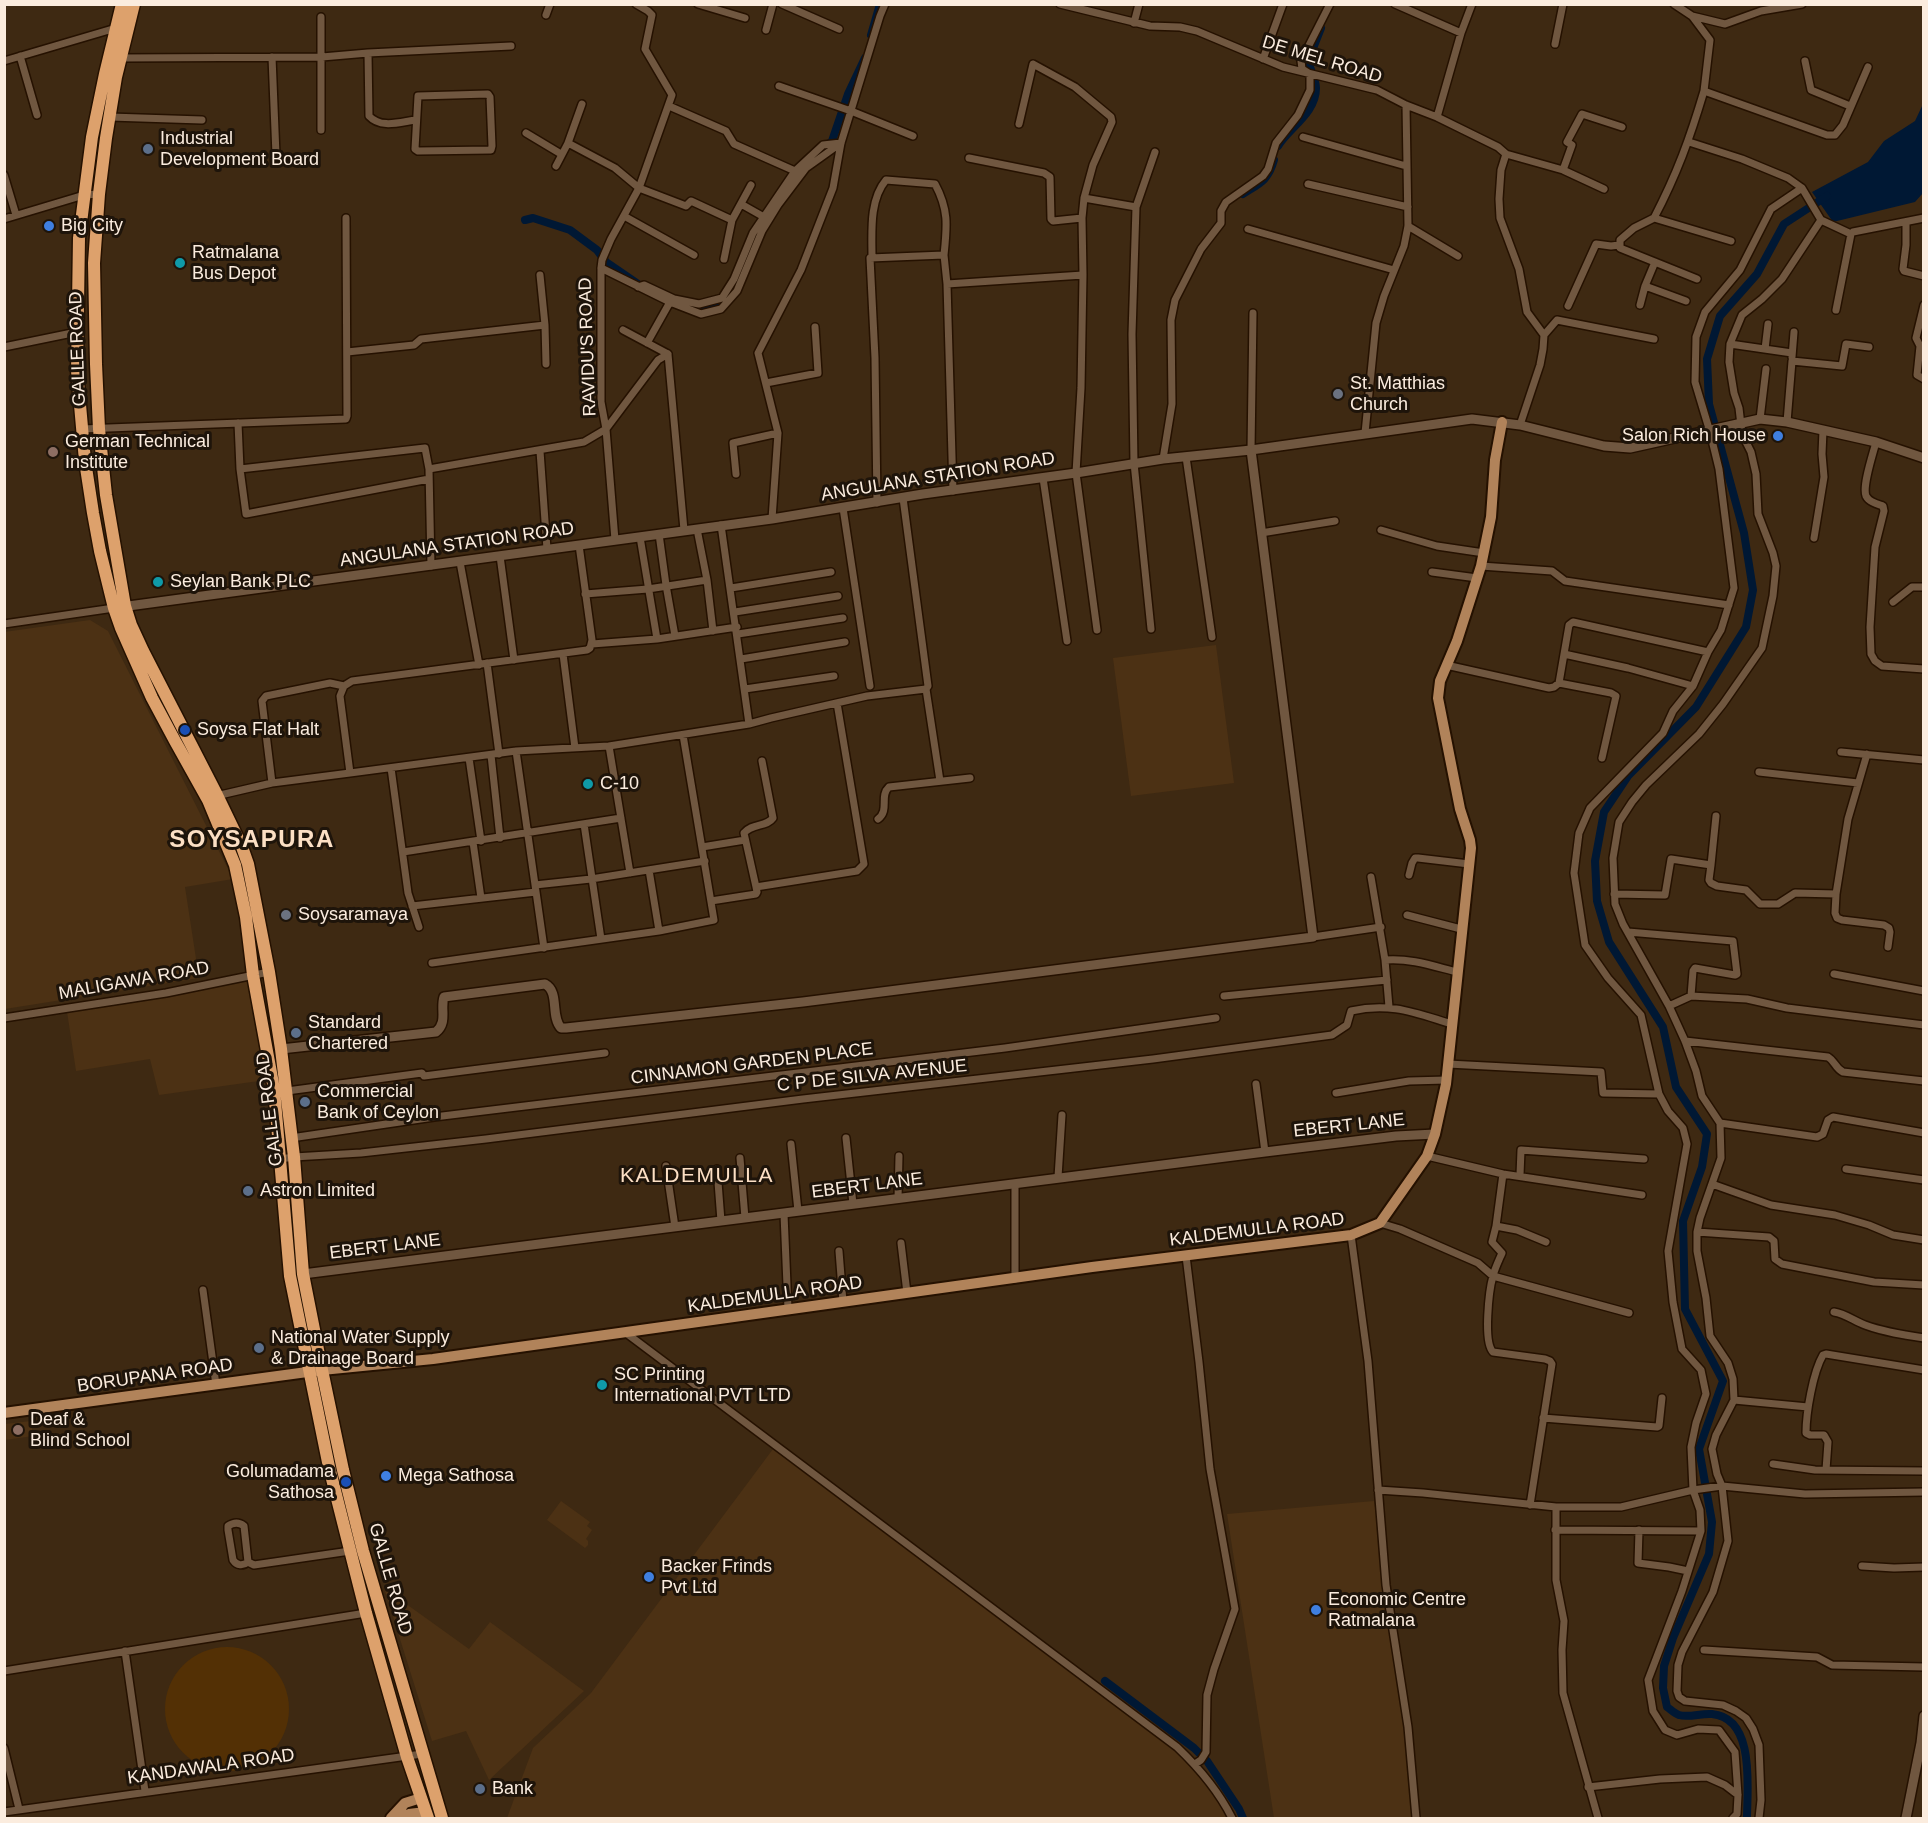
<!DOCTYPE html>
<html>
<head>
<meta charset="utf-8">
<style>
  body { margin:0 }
  #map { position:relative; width:1928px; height:1823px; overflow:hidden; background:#3e2912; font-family:Helvetica,sans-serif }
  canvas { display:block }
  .frame { position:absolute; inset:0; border:6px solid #fbecde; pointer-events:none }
</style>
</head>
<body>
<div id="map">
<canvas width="1928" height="1823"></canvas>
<div class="frame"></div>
</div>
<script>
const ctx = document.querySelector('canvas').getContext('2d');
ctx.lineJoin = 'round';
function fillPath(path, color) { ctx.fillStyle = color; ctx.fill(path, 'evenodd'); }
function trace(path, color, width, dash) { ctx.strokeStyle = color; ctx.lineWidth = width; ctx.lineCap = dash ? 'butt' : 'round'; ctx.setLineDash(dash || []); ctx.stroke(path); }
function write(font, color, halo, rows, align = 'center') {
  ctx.font = font + ' Helvetica,sans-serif'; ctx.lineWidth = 6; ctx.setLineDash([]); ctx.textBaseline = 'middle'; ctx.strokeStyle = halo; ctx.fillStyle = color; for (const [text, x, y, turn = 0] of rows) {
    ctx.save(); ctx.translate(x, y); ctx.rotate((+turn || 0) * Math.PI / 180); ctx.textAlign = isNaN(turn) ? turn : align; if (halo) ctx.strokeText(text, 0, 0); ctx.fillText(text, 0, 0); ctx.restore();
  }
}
fillPath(new Path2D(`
  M90,620L108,631L233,879L185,887L199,978L5,1009L4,632Z
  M1216,645L1234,783L1131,796L1113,658Z
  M250,979L266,1080L159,1095L150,1059L76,1071L66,1005Z
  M31,1421L33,1436L5,1440V1424Z
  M776,1445L1177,1747L1234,1818H507L533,1748L591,1693Z
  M561,1501L590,1522L587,1526L592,1530L586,1539L588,1541V1545L585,1548L547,1520Z
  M1374,1501L1405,1706L1416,1818H1274L1227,1514Z
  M384,1588L469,1649L490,1622L584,1691L489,1780L466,1731L432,1741Z`), '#4c3114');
fillPath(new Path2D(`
  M165 1709a62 62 0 1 1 124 0a62 62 0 1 1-124 0Z`), '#533005');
fillPath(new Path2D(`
  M1923,104V193L1915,202L1833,222L1812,192L1868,162L1884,141L1915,121Z`), '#001834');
trace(new Path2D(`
  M871,35L880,4
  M1278,146C1290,127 1316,113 1316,88C1316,79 1310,69 1308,61L1321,28
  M825,147L832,141L848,94L865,58
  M1243,194C1260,183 1268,181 1274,160
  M525,220L533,218L570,230L597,250L606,262L644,288
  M685,306C695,308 704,310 713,307C735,301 752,243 763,223
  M1105,1681L1194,1748L1207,1761L1239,1809L1243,1818
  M1747,1818C1747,1789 1756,1718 1712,1714C1701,1713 1689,1718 1679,1715C1675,1714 1670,1709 1667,1707L1663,1688L1664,1666L1673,1638L1709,1554L1712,1522L1699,1449L1723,1381L1685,1309L1683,1221L1702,1167L1707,1134L1676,1087L1663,1027L1609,942L1597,901L1595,861L1604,812L1628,776L1696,707L1746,627L1753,590L1744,533L1709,404L1707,359L1720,316L1757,274L1784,224L1827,196`), '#001834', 8);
const street = new Path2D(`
  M698,4L745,18
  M782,4L839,29
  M1060,4L1150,26L1180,27L1197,31L1283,67L1377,90L1406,105L1437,117L1498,147L1506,154L1501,170L1499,199L1500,218L1519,269L1527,312L1544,335L1543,349L1540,365L1520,425
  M1395,4L1461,33
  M1674,4L1692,16L1710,40L1704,91L1827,135H1835L1843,125L1868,67
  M546,15L550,4
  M1692,16L1725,24L1761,11L1802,4
  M321,17V130
  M1134,23L1139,4
  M766,30L773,4
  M1555,44L1563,4
  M368,53L369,116C381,129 400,122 416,120
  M20,56L37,115
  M272,57L276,155
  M121,58L322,57L368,53L511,46
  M1263,59L1283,4
  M4,61L116,28
  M1805,61L1811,90L1850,106
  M779,86L851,111L913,136
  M1704,91C1690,138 1677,174 1654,218L1731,241
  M488,94L490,97L492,146L491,150L418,151L415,149L418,96Z
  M669,106L726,131L734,144L795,171
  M110,117L202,120
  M1437,117L1461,33L1472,4
  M1019,124L1033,64L1075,87L1111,117L1112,122L1093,165L1084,198
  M526,133L561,154
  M1303,137L1406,166
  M1689,142L1742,159L1788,178L1802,188L1821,220L1851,234L1853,232L1924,218
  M568,143L615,168L639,188L686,206L691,201L732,220
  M1506,154L1563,170L1604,189
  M556,166L568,143L582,104
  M1563,170L1572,145L1567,142L1582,114L1622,127
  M4,175L16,215
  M1308,184L1408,207
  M741,204L764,217
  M1136,207L1155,152
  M624,216L694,255
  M1082,218L1084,198L1136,207L1132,334L1134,463L1151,629
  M1654,218L1634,228L1620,240V248L1697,279
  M4,219L84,195L99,194
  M1906,222V245L1903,269L1904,271L1924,276
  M1408,226L1458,256
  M1248,229L1394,270
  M872,257C872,233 869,200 886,180L935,184C949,210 947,226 944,255
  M724,259L732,220L751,185
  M601,268L670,302L701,314L721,309L737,291L762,231L778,205L806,168L841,143L823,145L795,171L753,233L734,279L722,298L699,304L674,299L644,285L638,287
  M540,275L545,325L546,364
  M1083,275L1081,388L1076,473L1097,630
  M1645,286L1686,301
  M1640,305L1645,286L1655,262
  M1924,305L1916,338L1920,346L1917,375L1924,379
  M1568,306L1596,244L1611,246L1619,245
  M1836,310L1851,234
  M623,330L668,354
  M1544,335L1557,320L1654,339
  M647,343L670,302
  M1730,344L1792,353
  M4,347L77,332
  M1765,349L1768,324
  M347,352L414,345L421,339L545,325
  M1792,357L1794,332
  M766,383L818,373L815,327
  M1760,419L1766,369
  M1787,422L1792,361L1842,366L1846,344L1869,347
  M238,423L240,469L246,514L429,479
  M82,429L346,419L347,416L346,218
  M1365,433L1376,323L1384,296L1404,246L1408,226L1406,105
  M1876,442C1873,454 1862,486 1866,496C1869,502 1877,504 1883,506L1884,511L1875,547L1870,627L1871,654L1875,661L1882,666L1924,669
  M1251,450L1253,313
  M540,451L547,549
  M1186,457L1212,637
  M1163,459L1172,404L1171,320L1175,300L1201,249L1221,223V211L1226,202L1263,176L1268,169L1276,143L1298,115L1310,90V74L1302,69L1301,61L1330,4
  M240,469L425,448L429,469L431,566
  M429,469L584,442L606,429L658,360L668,354L684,530
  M736,474L733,443L778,433
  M1043,478L1067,641
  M953,491L947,284L1083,275L1082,218L1053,221L1051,219L1050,177L1044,173L969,158
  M877,503L875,358L870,258L944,255L947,284
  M843,508L870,686
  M772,519L778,433L758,353L801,270L833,188L841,143L880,16L885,4
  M721,525L749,724
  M697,529L707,580L713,631
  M1381,530L1437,546L1484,553
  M1261,533L1335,521
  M659,534L666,585L675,636
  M640,537L657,639
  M1814,538L1824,477L1822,454L1823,430
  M615,540L606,429L601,402V268L602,260L611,239L639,188L672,95L645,49L652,15L648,11L636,4
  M500,556L514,660
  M460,562L479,665
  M1481,566L1552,571L1565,581L1729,605
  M1432,572L1477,578
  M731,588L831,572
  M585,594L648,589L707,580
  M1893,602L1912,587H1924
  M735,612L838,596
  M4,624L114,608
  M738,634L843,618
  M592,644L657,639L737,627
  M563,654L575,748
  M1564,654L1628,668L1693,686
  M741,659L845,642
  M487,663L499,754
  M1446,665L1549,688L1554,687L1559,683L1569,625L1573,622L1708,652
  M1559,683L1611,693L1616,696L1602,758
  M745,689L834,676
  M926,689L940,781
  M609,746L630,873
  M516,751L544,948
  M1841,752L1924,760
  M1867,754L1848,819L1836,894L1835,913L1837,918L1842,920L1884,925L1889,928L1890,932L1888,947
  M491,755L500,838
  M469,758L481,841
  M391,768L408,893L419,927
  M1759,772L1858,783
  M350,773L516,751L609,746L749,724L771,718L867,696L926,689L928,686L903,498
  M272,783L262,701L266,696L330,683L344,686
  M216,796L272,783L350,773L340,696L344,686L352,681L587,650L590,648L592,640L579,545
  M878,819C890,810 879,796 889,787L970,778
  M584,824L601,939
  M473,842L481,898
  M702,847L745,840
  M403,852L621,818
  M1711,865L1709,880L1711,883L1717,886L1746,890L1760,904H1778L1795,893L1836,894
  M649,870L659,931
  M1409,875L1412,863L1415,858H1418L1469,864
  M1371,877L1385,960
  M535,885L591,879L705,861
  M756,887L744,833C752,823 767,827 773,818L762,761
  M1614,894L1665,895L1671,859L1711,865L1716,816
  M711,901L756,894L757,892L756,887L857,871L864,864L837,703
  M412,906L536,892
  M1407,915L1461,929
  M1628,932L1733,941L1737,974L1735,975L1695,968L1693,971L1691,996
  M1313,937L1381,927
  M432,963L659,931L714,920L683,735
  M1834,974L1924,991
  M1224,996L1387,980
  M1669,1006L1691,996L1747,999L1787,1008L1924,1025
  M1389,1007L1385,960C1411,958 1433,966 1457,972
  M4,1018L166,993L269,972
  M1685,1041L1828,1057C1835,1061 1835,1068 1843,1072L1924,1081
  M1448,1064L1601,1072L1603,1093L1659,1094
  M1256,1084L1265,1152
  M287,1091L422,1073L424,1076L605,1053
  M1336,1093L1409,1081L1447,1080
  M1720,1123L1817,1137L1823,1134L1828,1120L1833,1117L1924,1133
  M291,1138L434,1117L1005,1048L1216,1018
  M846,1138L853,1204
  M791,1144L798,1211
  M1427,1156L1503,1174L1642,1195
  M740,1158L745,1218
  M280,1159L294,1157L361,1153L486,1139L803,1099L1153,1059L1332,1035L1347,1025L1351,1011C1391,1002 1415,1013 1452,1024
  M666,1166L675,1227
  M717,1169L721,1221
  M1846,1169L1924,1180
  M1503,1174L1496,1226L1492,1242L1502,1253C1499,1260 1495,1268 1493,1276C1489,1290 1483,1342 1493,1352L1545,1359L1550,1361L1552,1364L1530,1505
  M1520,1175L1521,1150L1644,1159
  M1058,1177L1062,1115
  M1015,1184V1279
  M1712,1184L1771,1205L1835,1215L1869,1225L1893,1235L1924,1240
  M898,1199L899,1156
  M784,1214L788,1309
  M1380,1223L1400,1229L1478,1263L1493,1276L1629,1313
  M1496,1226L1517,1230L1546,1242
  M1697,1232L1769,1237L1774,1241L1775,1259L1782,1264L1874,1282L1924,1285
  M1351,1235L1368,1361L1386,1585L1408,1727L1416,1818
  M901,1243L907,1293
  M839,1251L843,1302
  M1186,1256L1199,1362L1210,1469L1235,1609L1214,1669L1207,1695L1206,1752L1201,1760L1195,1764
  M203,1290L216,1385
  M1834,1312C1846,1314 1854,1321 1865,1325C1884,1332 1904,1335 1924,1338
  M626,1333L1177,1747C1199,1768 1219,1792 1232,1818
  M1734,1400L1808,1407
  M1543,1418L1657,1427L1659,1426L1662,1398
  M1773,1464L1815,1470L1924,1471
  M1826,1470L1828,1442L1824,1435H1810L1806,1433C1806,1413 1813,1372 1823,1355L1826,1354L1924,1370
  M1378,1490L1423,1493L1556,1507H1621L1693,1490L1722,1486L1805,1494L1924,1492
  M1556,1507V1580L1564,1621L1562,1650L1563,1693L1598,1818
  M1555,1530L1701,1531
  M1639,1530L1638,1563L1669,1567L1688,1571
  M248,1562L244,1526C239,1522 234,1522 228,1526V1530L233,1560C237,1566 243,1566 248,1562L254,1565L350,1551
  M1862,1566L1894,1568L1924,1567
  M1704,1650L1817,1657L1832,1665L1924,1667
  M125,1651L145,1791
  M4,1671L366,1613
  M4,1748L19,1809
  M1588,1787L1660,1779L1707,1777L1725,1785L1738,1795
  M4,1812L422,1754
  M1733,1818L1737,1814L1738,1795L1735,1752L1719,1730L1698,1729L1677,1735L1665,1730L1653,1711L1648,1680L1682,1591L1701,1531L1700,1510L1693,1490L1691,1447L1696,1423L1706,1394L1701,1370L1682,1349L1673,1302L1668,1251L1687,1144L1683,1128L1668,1111L1659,1094L1641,1015L1608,978L1585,945L1574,873L1579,833L1590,808L1663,733L1673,711L1693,686L1708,652L1721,630L1734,588L1719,469L1710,432L1695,382L1696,337L1705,312L1740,270L1771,209L1802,188
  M1759,1818L1761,1800L1759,1745L1753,1729L1746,1718L1736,1711L1723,1705L1685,1701L1679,1697L1677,1691L1678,1665L1682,1652L1713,1592L1728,1541L1722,1486L1717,1474L1712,1449L1716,1435L1734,1400L1733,1379L1728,1363L1710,1336L1706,1298L1697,1251V1232L1700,1218L1721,1158L1720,1123L1702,1096L1696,1071L1685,1041L1669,1006L1623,924L1615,904L1613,858L1619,822L1632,802L1646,785L1699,734L1723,704L1762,648L1773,596L1776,566L1773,553L1758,514L1756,474L1751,452L1742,434L1739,408L1734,393L1729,362L1730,344L1742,315L1762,299L1782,279L1821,220`);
const secondary = new Path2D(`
  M121,607L772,519L923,494L1076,473L1163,459L1251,450L1472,419L1520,425L1604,446L1630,448L1760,419L1787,422L1876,442L1924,458
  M281,1049L436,1032C448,1022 440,1009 444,997L545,984C560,992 550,1016 561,1028H566L803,1002L1313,937L1251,450
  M303,1274L1265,1152L1396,1136L1435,1134
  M1906,1818L1921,1743L1924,1716`);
const primary = new Path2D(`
  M4,1413L322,1370L433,1359L1092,1267L1351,1235L1380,1223L1427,1156L1435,1134L1446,1084L1471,848L1470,840L1460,809L1438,698L1440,681L1457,641L1481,566L1491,517L1495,460L1502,422
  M391,1818L405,1803L421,1798
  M393,1818L409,1814L425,1812`);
const highway = new Path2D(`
  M122,4L105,74L92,137L79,238L77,371L85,461L93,513L100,551L114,608L121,628L152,698L175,741L208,800L235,865L246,917L253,975L274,1089L290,1276L329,1467L366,1613L407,1757L428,1818
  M134,4L116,77L106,138L99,194L94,263L96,364L99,429L106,495L125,606L131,625L143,651L217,795L242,847L248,864L269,972L281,1049L294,1157L303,1274L322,1370L343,1470L363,1551L442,1818`);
trace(street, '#251100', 10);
trace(secondary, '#251100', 12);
trace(primary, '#251100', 14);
trace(highway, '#251100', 15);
trace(street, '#705740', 7);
trace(secondary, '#705740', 9);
trace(primary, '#b1835a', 10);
trace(highway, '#dda16c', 12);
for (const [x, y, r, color] of [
  [148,149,6,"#5c6f8a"],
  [49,226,6,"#3f7fe0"],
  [180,263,6,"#0f9aa8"],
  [1338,394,6,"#6b7280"],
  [1778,436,6,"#3f7fe0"],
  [53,452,6,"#8d6e63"],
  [158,582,6,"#0f9aa8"],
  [185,730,6,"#1a4fb4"],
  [588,784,6,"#0f9aa8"],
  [286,915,6,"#6b7280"],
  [296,1033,6,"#5c6f8a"],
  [305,1102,6,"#5c6f8a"],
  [248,1191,6,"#5c6f8a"],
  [259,1348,6,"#5c6f8a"],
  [602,1385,6,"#0f9aa8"],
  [18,1430,6,"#8d6e63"],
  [386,1476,6,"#3f7fe0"],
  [346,1482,6,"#1a4fb4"],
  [649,1577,6,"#3f7fe0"],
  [1316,1610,6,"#3f7fe0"],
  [480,1789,6,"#5c6f8a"]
]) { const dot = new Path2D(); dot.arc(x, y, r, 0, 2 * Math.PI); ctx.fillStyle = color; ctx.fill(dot); trace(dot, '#1e140a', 2); }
write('18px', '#fbecde', '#1e140a', [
  ["DE MEL ROAD",1322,60,17],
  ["RAVIDU'S ROAD",588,347,-92],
  ["GALLE ROAD",78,349,-92],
  ["ANGULANA STATION ROAD",938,477,-9],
  ["ANGULANA STATION ROAD",457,545,-8],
  ["MALIGAWA ROAD",134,981,-10],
  ["CINNAMON GARDEN PLACE",752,1064,-7],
  ["C P DE SILVA AVENUE",872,1076,-6],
  ["GALLE ROAD",270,1109,-97],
  ["EBERT LANE",1349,1126,-6],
  ["EBERT LANE",867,1186,-7],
  ["KALDEMULLA ROAD",1257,1230,-7],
  ["EBERT LANE",385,1247,-7],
  ["KALDEMULLA ROAD",775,1295,-8],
  ["BORUPANA ROAD",155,1376,-8],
  ["GALLE ROAD",390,1579,74],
  ["KANDAWALA ROAD",211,1767,-8]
]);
write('18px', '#fbecde', '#1e140a', [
  ["Industrial",160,139],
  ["Development Board",160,160],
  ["Big City",61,226],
  ["Ratmalana",192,253],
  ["Bus Depot",192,274],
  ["St. Matthias",1350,384],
  ["Church",1350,405],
  ["Salon Rich House",1766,436,"right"],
  ["German Technical",65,442],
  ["Institute",65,463],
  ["Seylan Bank PLC",170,582],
  ["Soysa Flat Halt",197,730],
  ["C-10",600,784],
  ["Soysaramaya",298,915],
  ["Standard",308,1023],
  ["Chartered",308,1044],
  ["Commercial",317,1092],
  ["Bank of Ceylon",317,1113],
  ["Astron Limited",260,1191],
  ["National Water Supply",271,1338],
  ["& Drainage Board",271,1359],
  ["SC Printing",614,1375],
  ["International PVT LTD",614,1396],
  ["Deaf &",30,1420],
  ["Blind School",30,1441],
  ["Golumadama",334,1472,"right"],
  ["Sathosa",334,1493,"right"],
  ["Mega Sathosa",398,1476],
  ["Backer Frinds",661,1567],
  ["Pvt Ltd",661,1588],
  ["Economic Centre",1328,1600],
  ["Ratmalana",1328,1621],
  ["Bank",492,1789]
], 'left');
ctx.letterSpacing = '1.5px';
write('21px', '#fcdfc4', '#1e140a', [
  ["KALDEMULLA",697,1176]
]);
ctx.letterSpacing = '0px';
ctx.letterSpacing = '1.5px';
write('bold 24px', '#fcdfc4', '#1e140a', [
  ["SOYSAPURA",252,840]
]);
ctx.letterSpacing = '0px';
</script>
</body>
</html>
